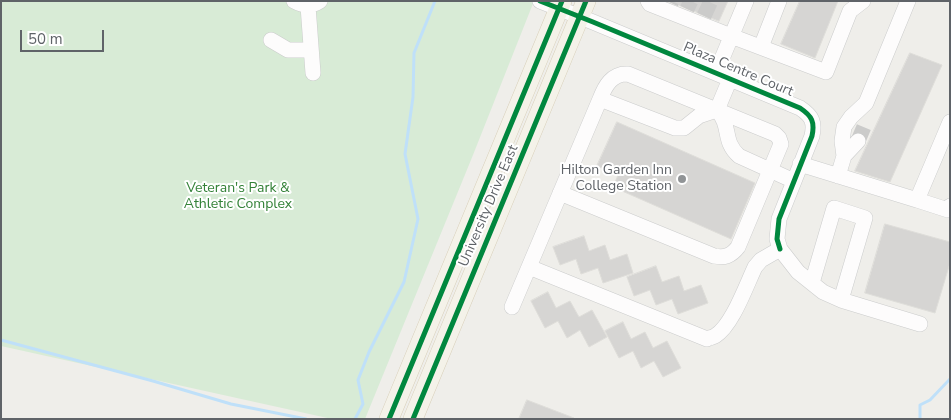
<!DOCTYPE html>
<html>
<head>
<meta charset="utf-8">
<style>
  body { margin:0 }
  #map { position:relative; width:951px; height:420px; overflow:hidden; background:#efeeea; font-family:"Nunito Sans",sans-serif }
  canvas { display:block }
  .frame { position:absolute; inset:0; border:2px solid #5f6368; pointer-events:none }
  .scale { position:absolute; left:20px; top:30px; width:84px; height:22px; box-sizing:border-box; border:2px solid #5f6368; border-top:0; padding-left:6px; font-size:15px; line-height:18px; white-space:nowrap; color:#5f6368; -webkit-text-stroke:4px #fff; paint-order:stroke }
</style>
</head>
<body>
<div id="map">
<canvas width="951" height="420"></canvas>
<div class="frame"></div>
<div class="scale">50 m</div>
</div>
<script>
const ctx = document.querySelector('canvas').getContext('2d');
ctx.lineJoin = 'round';
function fillPath(path, color) { ctx.fillStyle = color; ctx.fill(path, 'evenodd'); }
function trace(path, color, width, dash) { ctx.strokeStyle = color; ctx.lineWidth = width; ctx.lineCap = dash ? 'butt' : 'round'; ctx.setLineDash(dash || []); ctx.stroke(path); }
function write(font, color, halo, rows, align = 'center') {
  ctx.font = font + ' "Nunito Sans",sans-serif'; ctx.lineWidth = 4; ctx.setLineDash([]); ctx.textBaseline = 'middle'; ctx.strokeStyle = halo; ctx.fillStyle = color; for (const [text, x, y, turn = 0] of rows) {
    ctx.save(); ctx.translate(x, y); ctx.rotate((+turn || 0) * Math.PI / 180); ctx.textAlign = isNaN(turn) ? turn : align; if (halo) ctx.strokeText(text, 0, 0); ctx.fillText(text, 0, 0); ctx.restore();
  }
}
fillPath(new Path2D(`
  M1,1H534L473,155L365,419H332L1,346Z`), '#d8ebd6');
trace(new Path2D(`
  M1,340L153,381L231,404L306,419
  M355,419L363,404L358,380L369,352L404,282L418,219L405,154L413,97L414,53L435,1
  M920,419V405L930,400L950,379`), '#bfe0f9', 3);
const building = new Path2D(`
  M669,1H728L719,21Z
  M800,1H838L815,58L781,44Z
  M910,53L942,65L890,182L855,171Z
  M617,122L755,183L731,239L613,187L618,175L597,166Z
  M885,224L950,242V263L935,313L865,293Z
  M584,236L589,251L605,245L610,260L627,254L633,273L603,283L598,268L581,274L576,259L560,265L553,247Z
  M656,266L662,282L679,276L684,291L701,285L708,303L678,314L672,299L656,305L650,290L634,296L627,277Z
  M548,292L556,308L570,301L579,317L592,310L607,337L589,347L580,330L567,338L558,321L545,328L531,301Z
  M623,322L631,339L645,332L653,348L667,341L681,368L663,377L654,361L641,368L633,351L619,358L605,331Z
  M527,400L574,418V419H519Z`);
fillPath(building, '#d6d5d3');
trace(building, '#deddd9', 1);
trace(new Path2D(`
  M671,3L672,1
  M687,9L691,1
  M704,16L711,1
  M858,141L866,122`), '#cbcbca', 15, [15, 8]);
const minor = new Path2D(`
  M294,1C303,6 311,7 320,1
  M540,1L593,22L800,108C812,116 815,122 812,136L779,219L777,239L780,249L798,272L823,292L841,300L920,324
  M648,1L650,4L731,36L826,72L850,11L863,1
  M308,6L313,73
  M271,40L288,50H311
  M761,47L779,1
  M716,73L746,1
  M717,110C732,127 722,141 739,156L794,181
  M844,156L858,141
  M800,164L917,200L950,122
  M838,176L844,156L842,141L844,127L851,117L866,103L908,1
  M560,193L714,256C725,258 731,256 738,247L781,144L779,138L775,134L628,74C612,73 605,86 600,99
  M917,200L948,210L950,206
  M529,267L707,339C708,338 714,337 715,336C732,326 746,286 755,267L761,260L780,249
  M812,283L834,208L865,218L841,300
  M512,307L600,99L675,128H684L699,116L717,110L730,79`);
const major = new Path2D(`
  M389,419L562,1
  M413,419L586,1`);
trace(minor, '#cbcccc', 16);
trace(major, '#d7ceb8', 20);
trace(minor, '#fdfcfc', 15);
trace(major, '#f4f2e9', 19);
trace(new Path2D(`
  M540,1L593,22L800,108C812,116 815,122 812,136L779,219L777,239L780,249
  M389,419L562,1
  M413,419L586,1`), '#00873e', 5);
for (const [x, y, r, color] of [
  [682,179,5,"#919496"]
]) { const dot = new Path2D(); dot.arc(x, y, r, 0, 2 * Math.PI); ctx.fillStyle = color; ctx.fill(dot); trace(dot, '#fff', 2); }
write('14px', '#5f6368', '#fff', [
  ["Plaza Centre Court",738,70,23],
  ["University Drive East",489,206,-67]
]);
write('14px', '#5f6368', '#fff', [
  ["Hilton Garden Inn",672,171],
  ["College Station",672,187]
], 'right');
write('14px', '#348238', '#fff', [
  ["Veteran's Park &",238,189],
  ["Athletic Complex",238,205]
]);
</script>
</body>
</html>
